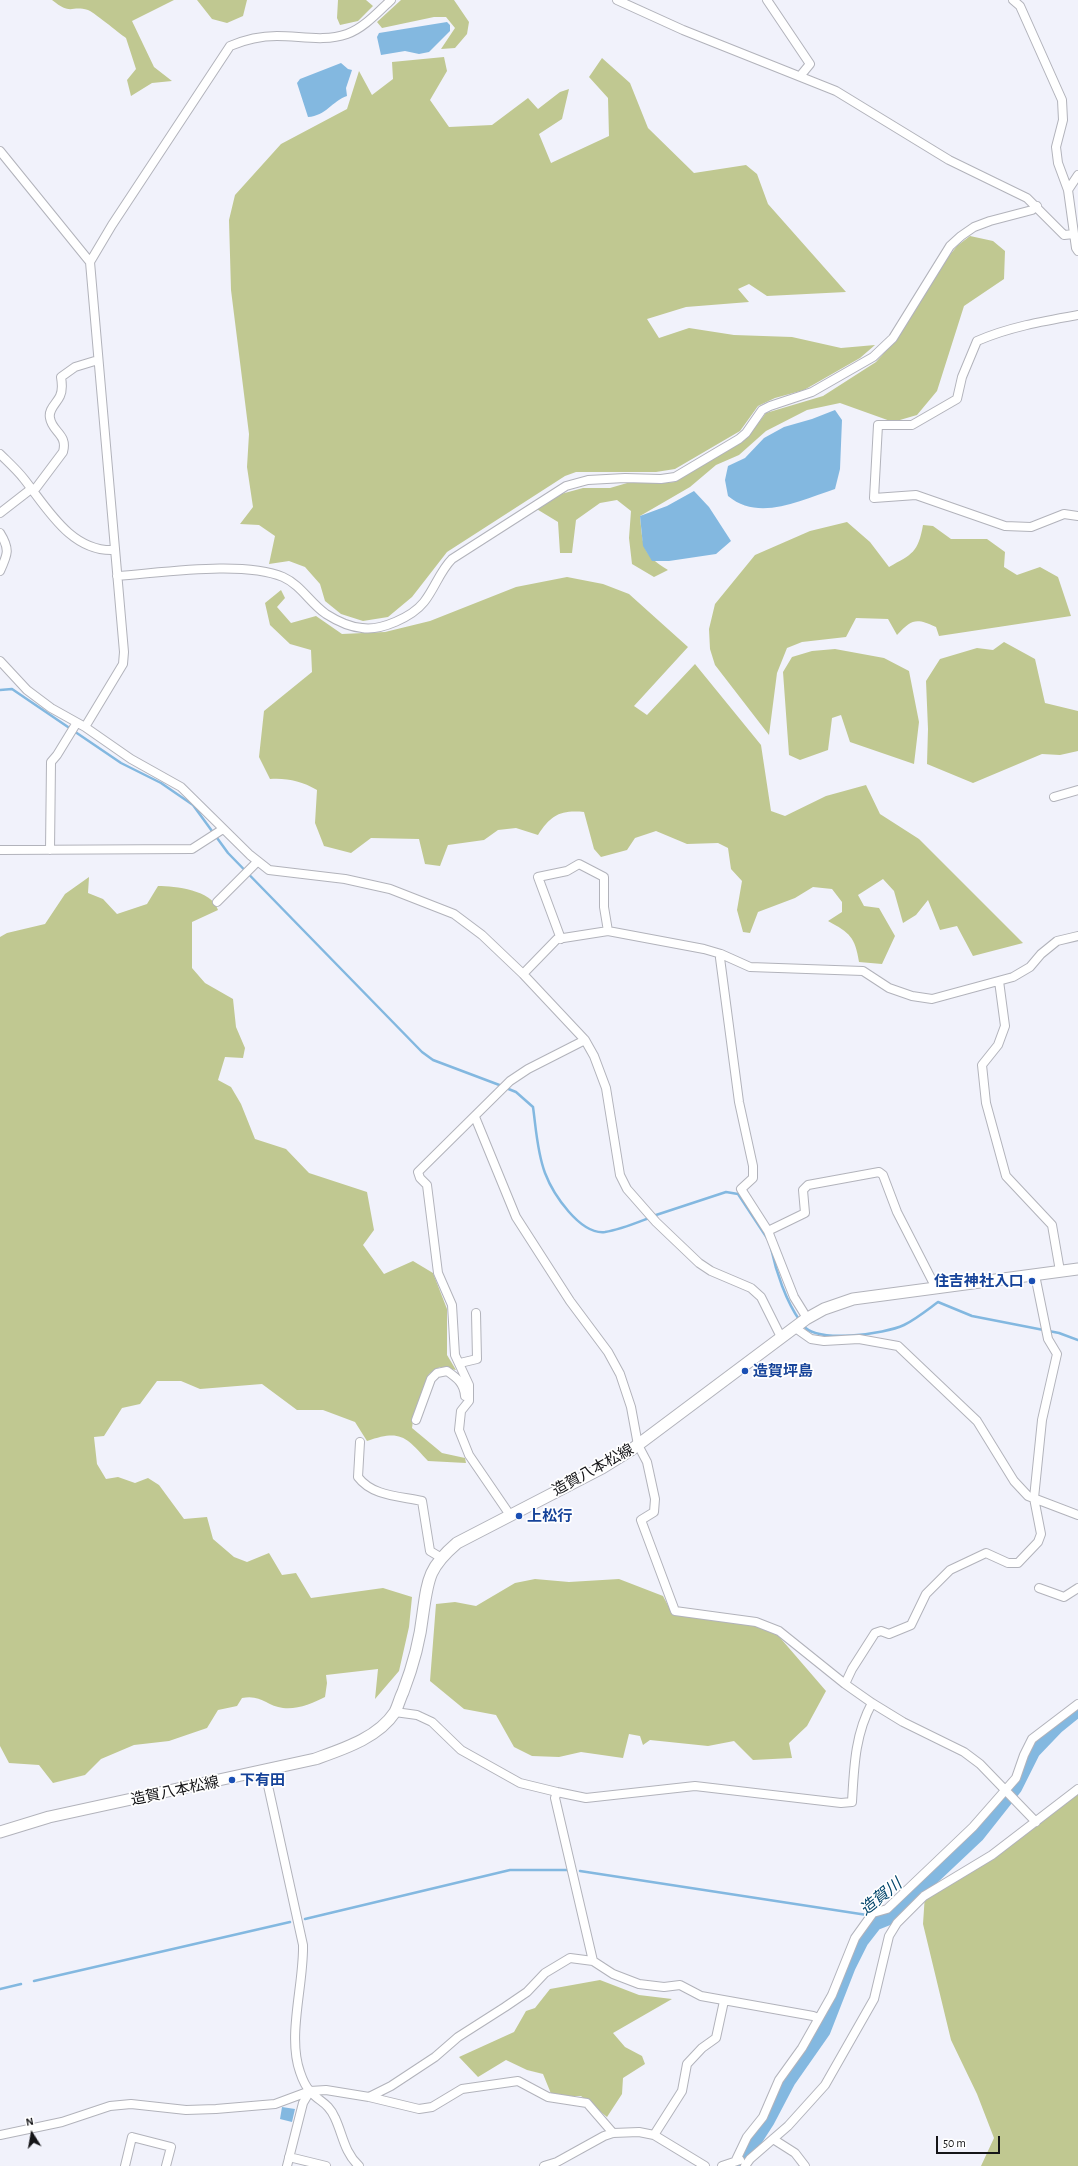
<!DOCTYPE html>
<html>
<head>
<meta charset="utf-8">
<style>
  body { margin:0 }
  #map { position:relative; width:1078px; height:2166px; overflow:hidden; background:#f1f2fb; font-family:"Alegreya Sans",sans-serif }
  canvas { display:block }
  .north { position:absolute; left:12px; top:2114px; width:40px; height:40px; -webkit-text-stroke:3px #fff; paint-order:stroke; rotate:349deg; font-size:11px; font-weight:700; line-height:16px; text-align:center; color:#151518 }
  .north::after { content:''; display:block; margin:auto; width:14px; height:18px; background:#151518; clip-path:polygon(50% 0,100% 100%,50% 72%,0 100%) }
  .scale { position:absolute; left:936px; top:2136px; width:64px; height:18px; box-sizing:border-box; border:2px solid #151518; border-top:0; padding-left:5px; font-size:12px; line-height:14px; white-space:nowrap; color:#151518; -webkit-text-stroke:3px #fff; paint-order:stroke }
</style>
</head>
<body>
<div id="map">
<canvas width="1078" height="2166"></canvas>
<div class="north">N</div>
<div class="scale">50 m</div>
</div>
<script>
const ctx = document.querySelector('canvas').getContext('2d');
ctx.lineJoin = 'round';
function fillPath(path, color) { ctx.fillStyle = color; ctx.fill(path, 'evenodd'); }
function trace(path, color, width, dash) { ctx.strokeStyle = color; ctx.lineWidth = width; ctx.lineCap = dash ? 'butt' : 'round'; ctx.setLineDash(dash || []); ctx.stroke(path); }
function write(font, color, halo, rows, align = 'center') {
  ctx.font = font + ' "Alegreya Sans","Noto Sans JP",sans-serif'; ctx.lineWidth = 3.5; ctx.setLineDash([]); ctx.textBaseline = 'middle'; ctx.strokeStyle = halo; ctx.fillStyle = color; for (const [text, x, y, turn = 0] of rows) {
    ctx.save(); ctx.translate(x, y); ctx.rotate((+turn || 0) * Math.PI / 180); ctx.textAlign = isNaN(turn) ? turn : align; if (halo) ctx.strokeText(text, 0, 0); ctx.fillText(text, 0, 0); ctx.restore();
  }
}
fillPath(new Path2D(`
  M52,0H174L132,21L154,67L172,81L152,83L131,96L127,80L136,69L126,38C119,33 92,11 88,10C70,5 72,16 52,0Z
  M197,0H247L243,16L227,23L212,19Z
  M338,0H366L373,6L358,21L340,25L337,18Z
  M401,0H454L469,22L467,34L455,48L441,49L455,28L446,17H434L382,28L377,22Z
  M444,57L447,71L430,100L449,127L492,125L528,98L538,109L560,92L569,89L562,119L539,134L551,163L609,136L608,98L589,77L602,58L630,83L648,128L694,173L746,165L757,174L768,204L846,292L767,296L749,284L738,289L749,302L686,307L647,319L659,338L689,328L734,335L792,337L841,348L875,345L860,358L804,390L775,398L758,406L740,431L675,469L656,472H576L565,476L447,552L412,597L388,617L363,621L341,614L325,601L320,584L305,567L289,561L269,564L275,536L259,525L240,524L253,507L247,467L249,434L231,290L229,220L235,195L281,144L347,109L359,71L372,95L393,79L392,62Z
  M970,236L993,241L1005,251L1004,279L964,306L937,391L917,415L893,422L840,403L807,410L766,431L739,455L716,465L690,487L640,516C643,545 641,554 668,570L654,577L632,564L629,538L631,511L617,500L600,503L576,520L572,553H560L558,522L535,508L561,494L583,488H610L634,481L656,483L675,482L749,435L766,413L823,396L876,362L895,341L945,261L957,246Z
  M847,522L870,542L889,567C912,554 918,553 923,525L933,526L951,539H987L1005,552L1004,567L1017,575L1040,567L1058,577L1071,616L939,636L936,627C916,618 912,619 897,635L888,619L856,618L846,637L802,642L787,648L777,673L769,735L715,665L710,649L709,629L715,604L755,555L810,531Z
  M567,577L603,584L629,594L688,647L634,706L647,715L695,664L761,745L771,811L785,816L826,796L866,785L880,814L919,839L1023,943L973,956L957,926L940,930L928,900L916,915L903,923L894,891L883,879L858,895L864,906L879,908L895,936L882,964L859,962C855,937 850,933 828,921L842,912V902L832,889L813,887L795,898L758,912L750,933L743,932L737,910L742,881L731,869L728,848L718,843L687,844L656,831L635,838L627,850L601,857L594,849L584,812C560,810 551,815 538,835L516,828L498,830L484,840L448,845L440,866L425,864L419,839L371,838L351,853L324,846L315,823L317,790C301,781 288,778 270,779L259,757L264,711L312,672L311,650L290,644L270,625L265,603L281,590L285,598L277,607L291,623L316,616L342,634L385,632L430,621L516,587Z
  M1004,642L1035,659L1045,703L1078,711V751L1060,755L1042,754L973,783L927,764L928,729L926,681L940,659L977,648L993,650Z
  M835,649L884,658L909,671L919,722L914,764L850,742L841,715L832,718L828,750L800,760L789,755L783,672L792,657L812,651Z
  M89,877L88,893L103,899L117,914L147,904L158,886C175,886 212,890 218,910L192,922V968L205,983L233,999L236,1027L245,1048L243,1058L225,1057L218,1080L231,1087L241,1104L255,1139L286,1149L309,1173L367,1192L374,1230L363,1245L384,1274L413,1261L433,1273L447,1309V1355L456,1370L440,1367L429,1374L414,1414L412,1428L442,1453L465,1458L466,1463L428,1461C406,1437 401,1429 367,1441L355,1422L323,1410H297L262,1384L200,1389L181,1381H157L140,1404L122,1408L104,1436L94,1437L97,1464L106,1479L118,1477L135,1483L148,1478L159,1485L184,1519L207,1517L213,1539L234,1557L247,1562L269,1553L282,1575L296,1573L311,1598L383,1588L412,1597L409,1627L399,1671L375,1699L378,1669L326,1675L327,1683L325,1697C313,1703 297,1710 283,1708C267,1706 261,1694 242,1698L237,1706L218,1710L207,1728L169,1741L134,1745L101,1759L85,1775L53,1783L39,1765L9,1763L0,1746V937L7,933L45,924L65,894Z
  M535,1579L569,1582L619,1579L663,1596L673,1615L755,1624L776,1633L826,1691L807,1726L789,1743L792,1758L753,1760L734,1741L708,1746L650,1740L643,1745L640,1736L629,1734L623,1758L581,1752L559,1757L532,1756L514,1747L496,1715L464,1709L430,1681L436,1604L455,1602L476,1606L515,1583Z
  M1078,1788V2166H981L994,2138L977,2094L951,2040L923,1924L925,1894L983,1860Z
  M600,1980L639,1995L672,1999L613,2033L625,2047L642,2056L645,2064L623,2078L622,2094L607,2117L581,2096H552L543,2074L527,2070L506,2060L478,2077L459,2057L514,2032L526,2011L535,2008L550,1989Z`), '#c0c891');
fillPath(new Path2D(`
  M447,22L450,25V31L429,52L419,54L405,51L381,55L377,37L379,33Z
  M341,63L348,69L352,70L346,88L347,96C332,101 326,116 308,117L297,83L300,79Z
  M835,410L842,420L840,469L835,489C801,500 759,522 728,496L725,480L728,466L745,458L764,438L784,427L812,419Z
  M694,491L709,507L731,541L716,554L669,561H652L643,546L640,516L667,506Z
  M282,2107L295,2109L292,2122L280,2119Z`), '#83b8e0');
trace(new Path2D(`
  M0,690L12,689L121,763L161,783L193,805L228,853L422,1052L433,1060L502,1086
  M506,1088L516,1092L533,1107C536,1128 537,1152 545,1173C553,1194 580,1235 605,1232C619,1230 636,1223 649,1218
  M653,1216L726,1192L738,1194L767,1238
  M771,1248C776,1272 786,1301 800,1321
  M803,1325C816,1344 885,1334 904,1325C916,1319 927,1310 938,1302L972,1316L1059,1333L1078,1340
  M580,1871L867,1915
  M875,1917L884,1919
  M305,1919L510,1870H568
  M34,1981L290,1922
  M0,1989L21,1984`), '#83b8e0', 2.5);
trace(new Path2D(`
  M738,2166L767,2121L788,2081L823,2031L848,1967L861,1941L875,1923L890,1917L977,1835L1015,1787L1033,1751L1056,1727L1078,1709`), '#83b8e0', 15);
const minor = new Path2D(`
  M617,0L683,30L836,91L949,160L1027,198L1064,235L1074,234
  M767,0L810,64L801,75
  M1013,0L1020,6L1062,100L1063,120L1056,147L1058,163L1068,190L1076,248L1078,251
  M0,151L90,262
  M1068,190L1078,175
  M1078,315C1044,321 1009,327 977,341L962,377L957,399L912,425H878L874,498L916,495L1005,526L1031,527L1064,514L1078,516
  M0,454C8,462 17,470 24,479C47,508 71,552 114,550
  M0,513L31,489L36,488L63,452C68,434 52,432 50,418C48,409 57,403 60,396C63,390 62,383 61,377L75,367L98,360
  M0,533C10,549 8,554 0,571
  M117,576C161,573 243,560 283,577C301,585 310,603 326,614C337,621 349,627 362,628C381,631 412,617 424,602C435,588 440,571 452,559L566,486L588,480L625,478L661,479L675,477L739,439L746,433L762,410L770,406L812,392L873,357L893,338L950,246L961,236L974,227L990,221L1032,210L1037,206
  M0,661L27,690L51,708L85,727L131,759L181,787L250,855L269,870L345,879L390,889L454,914L482,935L523,974L585,1040L594,1056L606,1088L620,1175L627,1189L656,1222L699,1263L711,1271L751,1288L761,1297L781,1337
  M85,727L123,664L124,652L90,262L112,225L230,46C244,40 262,36 277,36C301,36 324,42 347,34C364,28 378,12 391,0
  M1054,797L1078,790
  M0,850L192,849L223,829
  M50,850L51,762L57,755L76,724
  M217,902L257,862
  M561,939L538,877L567,871L579,864L604,877V907L608,931
  M721,954L720,958L739,1102L753,1166V1178L741,1189L768,1231L794,1297L807,1318
  M523,974L557,939L608,931L704,949L721,954L750,967L863,971L889,988L912,996L932,999L1013,977L1030,967L1041,954L1057,941L1078,936
  M999,981L1005,1026L998,1045L982,1065L986,1103L1006,1176L1052,1225L1060,1271
  M475,1117L516,1217L570,1301L608,1352L620,1374L631,1407L638,1445L647,1462L655,1499L654,1512L641,1520L675,1611L756,1622L779,1631L845,1684L872,1703L903,1722L964,1752L980,1764L1036,1822
  M768,1231L805,1213L803,1190L808,1185L879,1172L883,1175L897,1212L936,1288
  M794,1327L811,1339L824,1341L859,1339L898,1346L977,1421L1014,1481L1028,1496L1078,1515
  M460,1363L477,1359L476,1313
  M416,1420L431,1379L437,1373L447,1371C457,1378 464,1383 465,1396
  M360,1442L358,1477C372,1496 399,1496 422,1501L430,1551L440,1557
  M510,1515L469,1455L459,1430L461,1411L469,1401V1385L455,1355L452,1305L438,1273L427,1185L420,1178L418,1172L510,1081L528,1069L585,1040
  M1039,1588L1064,1597L1078,1588
  M845,1684L852,1669L875,1633L881,1631L889,1634L911,1625L926,1594L950,1570L986,1553L1008,1563H1018L1038,1542L1041,1534L1034,1498L1042,1420L1057,1354L1048,1339L1035,1275
  M395,1712L417,1715L432,1722L461,1750L520,1783L557,1792L586,1798L695,1786L841,1803L852,1802C854,1767 855,1734 872,1703
  M265,1772L303,1945C304,1984 287,2036 300,2072C302,2078 306,2087 310,2091C319,2102 328,2102 335,2118C343,2135 344,2152 359,2166
  M557,1792L555,1798L593,1961
  M369,2097L391,2086L435,2057L458,2037L505,2007L527,1992L545,1973L570,1958L593,1961L613,1974L639,1984L664,1987L680,1985L701,1996L813,2016L818,2018
  M0,2135L62,2122L110,2106L131,2104L186,2110L216,2109L275,2104L310,2091L326,2090L369,2097L419,2109L432,2107L462,2089L518,2081L548,2097L587,2103L613,2133
  M654,2135L682,2091L687,2064L702,2048L716,2038L724,2001
  M773,2139L795,2153L805,2166
  M289,2157L326,2166
  M736,2160L747,2137L763,2117L779,2080L802,2048L832,1995L855,1938L873,1913L887,1909L973,1827L1016,1778L1024,1755L1032,1739L1078,1704
  M125,2166L132,2137L171,2147L166,2166
  M287,2166L303,2103L310,2091
  M544,2166L557,2162L604,2136L613,2133L639,2132L654,2135L705,2166
  M722,2166L740,2160
  M745,2166L750,2159L788,2126L825,2085L874,1999L889,1936L897,1923L924,1896L992,1855L1078,1789`);
const major = new Path2D(`
  M0,1832L49,1817L315,1759C343,1749 378,1738 395,1712C398,1706 400,1698 403,1692C413,1666 420,1641 423,1613C428,1578 429,1567 457,1543L602,1468L631,1450L806,1319L824,1309L853,1299L1078,1269`);
trace(minor, '#b2b3bb', 10);
trace(major, '#b2b3bb', 13);
trace(minor, '#fff', 8);
trace(major, '#fff', 11);
for (const [x, y, r, color] of [
  [1032,1281,4,"#1a4fb4"],
  [745,1371,4,"#1a4fb4"],
  [519,1516,4,"#1a4fb4"],
  [232,1780,4,"#1a4fb4"]
]) { const dot = new Path2D(); dot.arc(x, y, r, 0, 2 * Math.PI); ctx.fillStyle = color; ctx.fill(dot); trace(dot, '#fff', 1.5); }
write('bold 15px', '#164399', '#fff', [
  ["住吉神社入口",1024,1281,"right"],
  ["造賀坪島",753,1371],
  ["上松行",527,1516],
  ["下有田",240,1780]
], 'left');
write('15px', '#151518', '#fff', [
  ["造賀八本松線",593,1470,-29],
  ["造賀八本松線",175,1791,-12]
]);
write('italic 16px', '#02456b', '#fff', [
  ["造賀川",881,1897,-39]
]);
</script>
</body>
</html>
